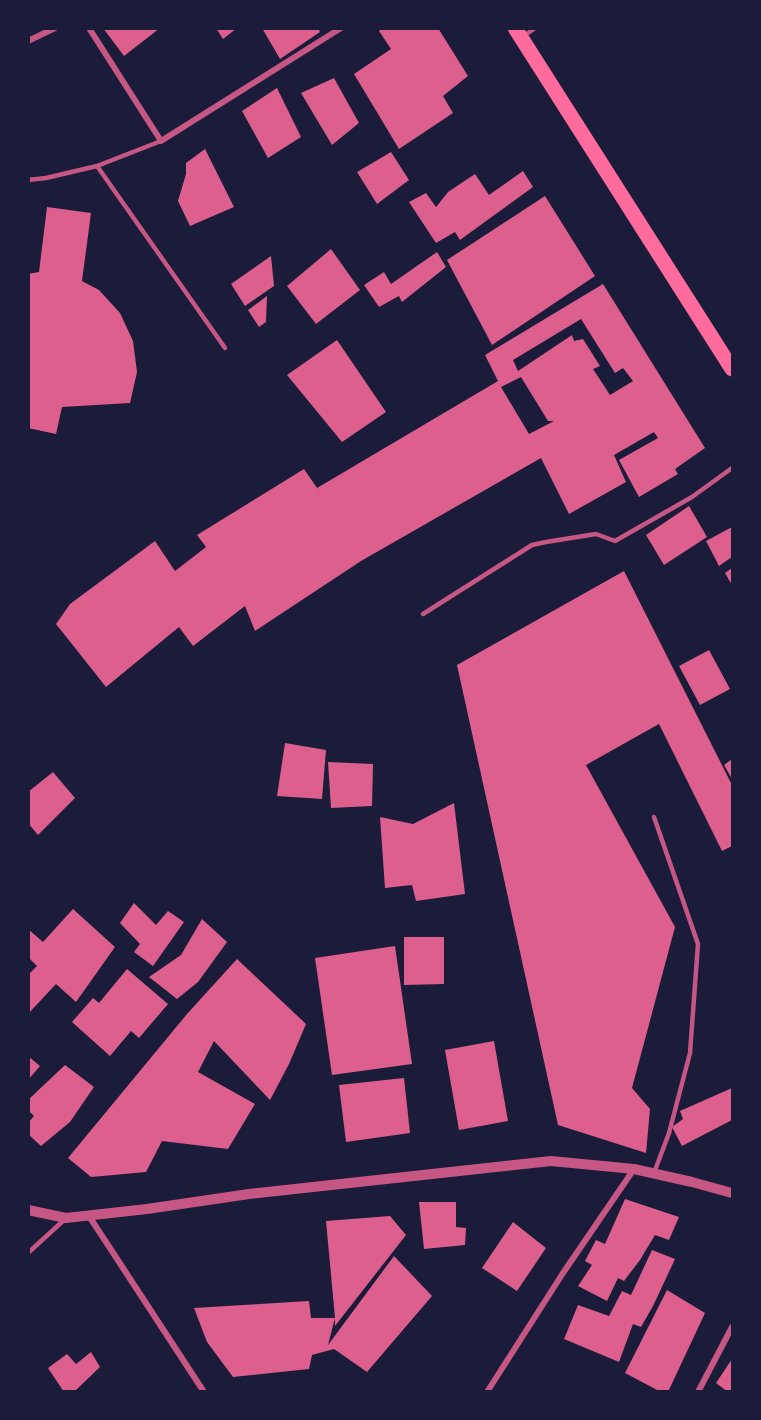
<!DOCTYPE html>
<html>
<head>
<meta charset="utf-8">
<style>
  body { margin:0 }
  #map { position:relative; width:761px; height:1420px; overflow:hidden; background:#1b1b3a; font-family:"Work Sans",sans-serif }
  canvas { display:block }
  .frame { position:absolute; inset:0; border:30px solid #1b1b3a; pointer-events:none }
</style>
</head>
<body>
<div id="map">
<canvas width="761" height="1420"></canvas>
<div class="frame"></div>
</div>
<script>
const ctx = document.querySelector('canvas').getContext('2d');
ctx.lineJoin = 'round';
function fillPath(path, color) { ctx.fillStyle = color; ctx.fill(path, 'evenodd'); }
function trace(path, color, width, dash) { ctx.strokeStyle = color; ctx.lineWidth = width; ctx.lineCap = dash ? 'butt' : 'round'; ctx.setLineDash(dash || []); ctx.stroke(path); }
fillPath(new Path2D(`
  M103,28H160L124,56Z
  M216,28H237L223,39Z
  M262,28H318L320,32L280,59Z
  M383,28H438L468,76L443,96L453,113L399,149L354,74L391,49L379,31Z
  M334,78L359,123L332,145L301,93Z
  M277,88L301,137L268,158L242,111Z
  M205,149L234,207L190,226L178,201L186,174V163Z
  M391,152L409,180L377,204L357,172Z
  M523,171L533,187L460,240L455,232L436,243L409,202L426,193L436,207L448,192L475,174L489,195Z
  M545,196L595,276L492,345L447,260Z
  M47,207L91,213L82,281L99,290L120,313L133,341L137,372L130,403L62,407L56,434L28,428V274L39,272Z
  M331,249L360,290L316,324L287,286Z
  M437,252L446,267L402,302L399,296L379,307L364,285L384,272L391,284Z
  M271,256L274,286L245,306L231,284Z
  M603,284L705,448L675,469L678,474L639,497L619,460L658,438L654,432L614,455L626,482L569,514L541,458L361,561L255,631L245,606L193,646L179,627L106,687L56,624L70,604L155,541L175,571L206,547L197,535L304,469L324,498L317,488L498,381L485,355ZM581,319L615,373L623,368L633,381L610,395L593,369L600,366L583,339L574,341L572,335L518,371L513,360ZM521,377L548,421H554L529,434L501,387Z
  M267,296L266,322L259,327L248,310Z
  M337,340L386,412L342,442L287,375Z
  M689,506L707,537L664,565L646,535Z
  M732,527V557L719,566L706,541Z
  M732,568V585L725,573Z
  M624,571L732,785V846L722,851L659,724L586,765L675,927L632,1088L650,1109L646,1153L558,1125L457,665Z
  M709,650L730,689L700,705L679,666Z
  M285,743L326,750L322,799L277,796Z
  M732,759V779L724,765Z
  M328,762L373,764L372,806L331,808Z
  M53,772L75,798L38,835L28,823V792Z
  M454,803L465,894L416,901L412,885L385,888L380,817L413,824Z
  M134,903L156,925L168,911L184,922L153,966L134,952L140,944L120,923Z
  M73,909L115,947L76,1002L56,984L28,1014V975L37,966L28,957V929L43,942Z
  M202,919L227,942L198,982L177,999L149,977L181,955Z
  M404,937H444V984L404,985Z
  M395,946L412,1064L332,1075L315,958Z
  M237,959L306,1024L289,1064L270,1100L214,1041L198,1072L255,1104L228,1149L162,1141L146,1172L91,1177L68,1158L187,1014Z
  M127,969L168,1004L139,1038L131,1031L110,1056L72,1022L93,998L99,1003Z
  M494,1041L508,1121L459,1130L445,1050Z
  M28,1056L40,1066L28,1080Z
  M65,1065L94,1087L70,1122L41,1146L28,1134V1123L34,1116L28,1110V1100Z
  M404,1078L410,1133L346,1142L339,1085Z
  M732,1088V1120L682,1146L672,1127L683,1119L680,1111Z
  M625,1199L679,1217L669,1240L655,1235L640,1260L624,1281L618,1278L607,1301L578,1286L592,1265L585,1261L596,1240L605,1244Z
  M419,1202H456V1227L466,1228L465,1245L424,1249Z
  M390,1216L406,1235L335,1326V1318L328,1345L394,1256L432,1296L367,1372L334,1349L312,1355L309,1369L233,1377L207,1342L194,1308L309,1301L311,1318H335L326,1221Z
  M513,1222L546,1248L517,1291L482,1268Z
  M652,1250L675,1259L653,1306L641,1327L633,1324L619,1362L564,1339L578,1305L609,1316L622,1291L631,1295Z
  M667,1290L705,1313L668,1392H661L625,1373Z
  M91,1352L100,1367L74,1392H64L48,1368L67,1354L76,1364Z
  M732,1359V1392H728L716,1383Z`), '#dd5f8e');
trace(new Path2D(`
  M524,36L535,28
  M97,166L225,348
  M28,180L46,178L97,166L161,141
  M423,614L532,545L546,542L596,534L615,541L692,497L732,468
  M654,1173L669,1133L690,1053L698,944L654,817
  M28,1253L64,1220`), '#c65784', 4.5);
trace(new Path2D(`
  M89,28L161,141L341,28
  M28,41L55,28
  M89,1216L204,1392
  M487,1392L563,1273L634,1169
  M698,1392L732,1327`), '#c65784', 6);
trace(new Path2D(`
  M28,1210L66,1218L147,1209L249,1194L551,1161L634,1169L692,1182L732,1193`), '#c65784', 10);
trace(new Path2D(`
  M515,28L732,369`), '#ff6b9d', 15);
</script>
</body>
</html>
